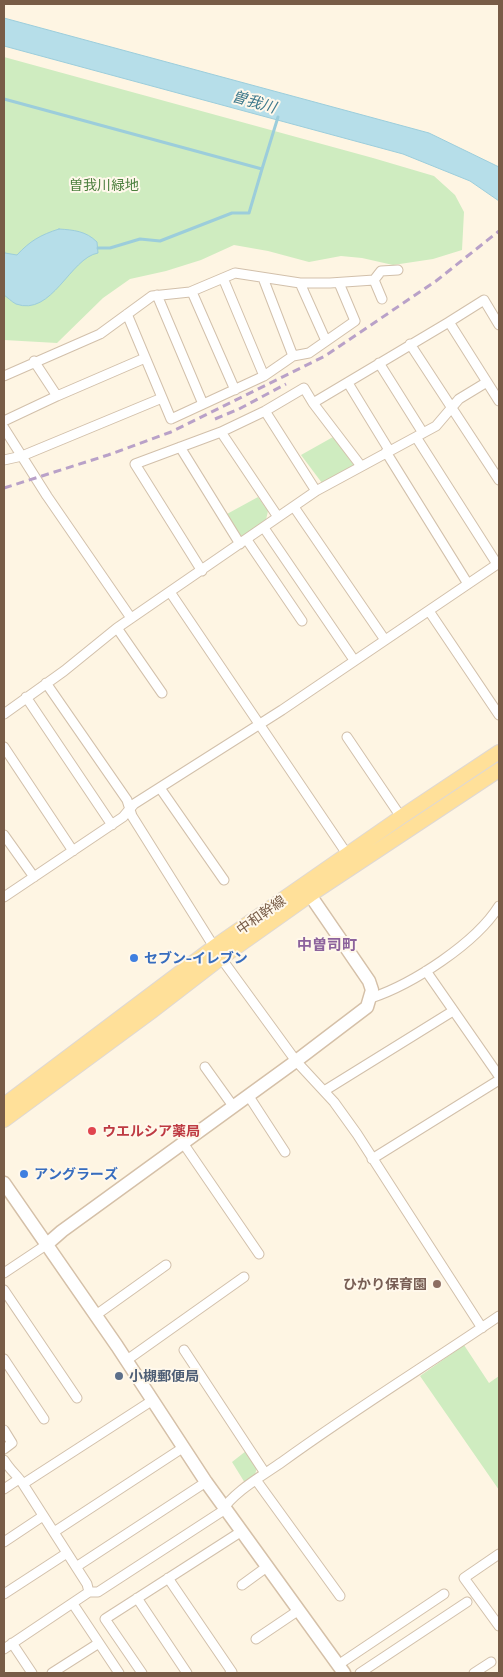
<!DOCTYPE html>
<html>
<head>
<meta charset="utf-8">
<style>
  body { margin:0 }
  #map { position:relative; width:503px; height:1677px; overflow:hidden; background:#fef5e3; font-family:Barlow,sans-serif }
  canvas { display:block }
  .frame { position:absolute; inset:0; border:5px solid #785c47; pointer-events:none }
</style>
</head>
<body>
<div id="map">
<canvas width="503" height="1677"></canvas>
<div class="frame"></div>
</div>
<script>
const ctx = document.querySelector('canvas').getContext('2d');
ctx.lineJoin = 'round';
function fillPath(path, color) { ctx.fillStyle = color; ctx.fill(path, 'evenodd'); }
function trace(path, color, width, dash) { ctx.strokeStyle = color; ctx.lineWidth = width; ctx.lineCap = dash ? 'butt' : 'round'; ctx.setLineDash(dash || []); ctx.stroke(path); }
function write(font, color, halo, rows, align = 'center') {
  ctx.font = font + ' Barlow,"Noto Sans JP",sans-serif'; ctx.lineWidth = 4; ctx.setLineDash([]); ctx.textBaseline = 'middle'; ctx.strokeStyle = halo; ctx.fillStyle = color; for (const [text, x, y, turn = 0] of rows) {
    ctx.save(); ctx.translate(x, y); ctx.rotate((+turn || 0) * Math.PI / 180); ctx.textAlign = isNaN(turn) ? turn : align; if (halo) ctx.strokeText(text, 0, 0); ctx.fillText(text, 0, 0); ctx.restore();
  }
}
fillPath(new Path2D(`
  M4,57L373,158L434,176L455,195L464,212L462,250L433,259L393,265L362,258L341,256L309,262L268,251L234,245L201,260L166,271L130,279L103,298L57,343L4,340Z
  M333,437L354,465L322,483L301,455Z
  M258,497L268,511L266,520L241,537L227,514Z
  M464,1345L489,1383L499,1376V1490L420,1376Z
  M246,1451L257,1467L255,1475L245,1483L232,1462Z`), '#cfecc0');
const water = new Path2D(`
  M4,18L429,133L499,167V201L470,181L403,154L4,46Z
  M59,229C74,230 86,231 97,242L98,253C70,258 52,317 16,304C12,302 7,297 4,295V249L5,253L17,255C30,241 40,235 59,229Z`);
fillPath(water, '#b6dee9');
trace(water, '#9ccddb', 1);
trace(new Path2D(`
  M4,99L262,169L249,213H232L160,241L140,239L110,248H98
  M262,169L278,117`), '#9ccddb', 3);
const street = new Path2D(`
  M223,278L264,376
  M263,278L293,356
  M300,283L326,341
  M192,292L235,390
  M157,295L203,404
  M382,299L374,280L381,271L398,270
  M127,314L171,419L264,376L293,356L309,353L355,321L339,283
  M449,322L484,300L499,325
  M410,344L499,480
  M34,361L57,396
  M379,363L423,433
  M4,376L100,334L152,296L190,292L235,273L300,283H330L374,280
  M348,383L389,450
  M265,411L316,491
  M4,421L57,396L145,358
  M4,428L47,496L131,618
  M221,432L265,411L304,388L313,403
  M416,437L497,564
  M180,447L240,544
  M386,452L468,584
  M4,460L22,456L162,398
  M361,466L313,403L449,322L499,401
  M294,507L385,640
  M264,528L354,660
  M247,540L302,621
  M202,571L135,464L221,432L278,517
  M170,592L347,854
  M429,611L499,715
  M117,628L162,693
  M46,683L127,800L132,816L221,958L296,1061L334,1102L357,1134L482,1328
  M26,697L112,825
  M4,714L64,671L117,628L316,491L436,426L459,399L487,382
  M347,737L401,817
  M4,747L73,851
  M160,788L224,880
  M4,835L34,877
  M4,897L123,817L134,804L282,710L499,563
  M426,971L499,1076
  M371,998C413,984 476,943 499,906
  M205,1067L233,1106
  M324,1091L453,1011
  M248,1095L285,1152
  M183,1143L259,1254
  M372,1159L499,1080
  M4,1273L46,1245
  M4,1290L77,1398
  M96,1315L166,1265
  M184,1350L265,1473
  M4,1359L44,1419
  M127,1360L244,1277
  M4,1430L12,1443L4,1449
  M4,1460C10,1470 17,1475 23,1484
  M256,1480L340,1596
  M4,1489L19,1479
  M54,1532L184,1447
  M4,1542L43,1516
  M499,1554L464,1578L499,1626
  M76,1567L206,1482
  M168,1578L232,1672L230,1673
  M242,1585L268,1566
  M89,1592L87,1584L23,1484L153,1400
  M4,1594L67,1553
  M137,1598L187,1673
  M73,1604L119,1673
  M256,1639L299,1610
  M12,1643L32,1673
  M4,1649L89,1592H98L221,1512C233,1492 262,1476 282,1462C352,1411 427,1365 499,1316
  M338,1665L444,1594
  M52,1673L99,1643
  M142,1673L105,1619L242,1531
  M360,1673L467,1602
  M474,1673L491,1662`);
const secondary = new Path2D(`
  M4,1183L117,1346L206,1482L344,1673
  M46,1245L62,1231L296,1061L367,1007L372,990L369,981L310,895`);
const primary = new Path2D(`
  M4,1105L214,947L401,817L499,752
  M4,1120L152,1011L221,958L310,895L499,770`);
trace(street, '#d2c0ab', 11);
trace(secondary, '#d5c0a8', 15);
trace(primary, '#dfd8d3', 16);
trace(street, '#fff', 9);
trace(secondary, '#fff', 12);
trace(primary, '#ffe099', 14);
trace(new Path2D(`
  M215,419L239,409L286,384
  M4,488L108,455L171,432L325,356L436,281L499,231`), '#b9a1c8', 3, [8, 5]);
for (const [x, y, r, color] of [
  [134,958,5,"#3f7fe0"],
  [92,1131,5,"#e0444e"],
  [24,1174,5,"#3f7fe0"],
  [437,1284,5,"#8d6e63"],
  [119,1376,5,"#5c6f8a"]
]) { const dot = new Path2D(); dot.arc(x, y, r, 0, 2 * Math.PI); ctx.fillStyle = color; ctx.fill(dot); trace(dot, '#fff8eb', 2); }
write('14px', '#4c7f3e', '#fff8eb', [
  ["曽我川緑地",104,185]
]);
write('14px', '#785c47', '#fff8eb', [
  ["中和幹線",261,915,-35]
]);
write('bold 14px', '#366cbe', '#fff8eb', [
  ["セブン-イレブン",144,958],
  ["アングラーズ",34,1174]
], 'left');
write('bold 14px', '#be3a42', '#fff8eb', [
  ["ウエルシア薬局",102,1131]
], 'left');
write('bold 14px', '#785e54', '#fff8eb', [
  ["ひかり保育園",427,1284]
], 'right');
write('bold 14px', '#4e5e75', '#fff8eb', [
  ["小槻郵便局",129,1376]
], 'left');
write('italic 15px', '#3f7a8d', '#fff8eb', [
  ["曽我川",254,102,16]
]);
write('bold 15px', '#8c629c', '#fff8eb', [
  ["中曽司町",327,945]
]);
</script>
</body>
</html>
